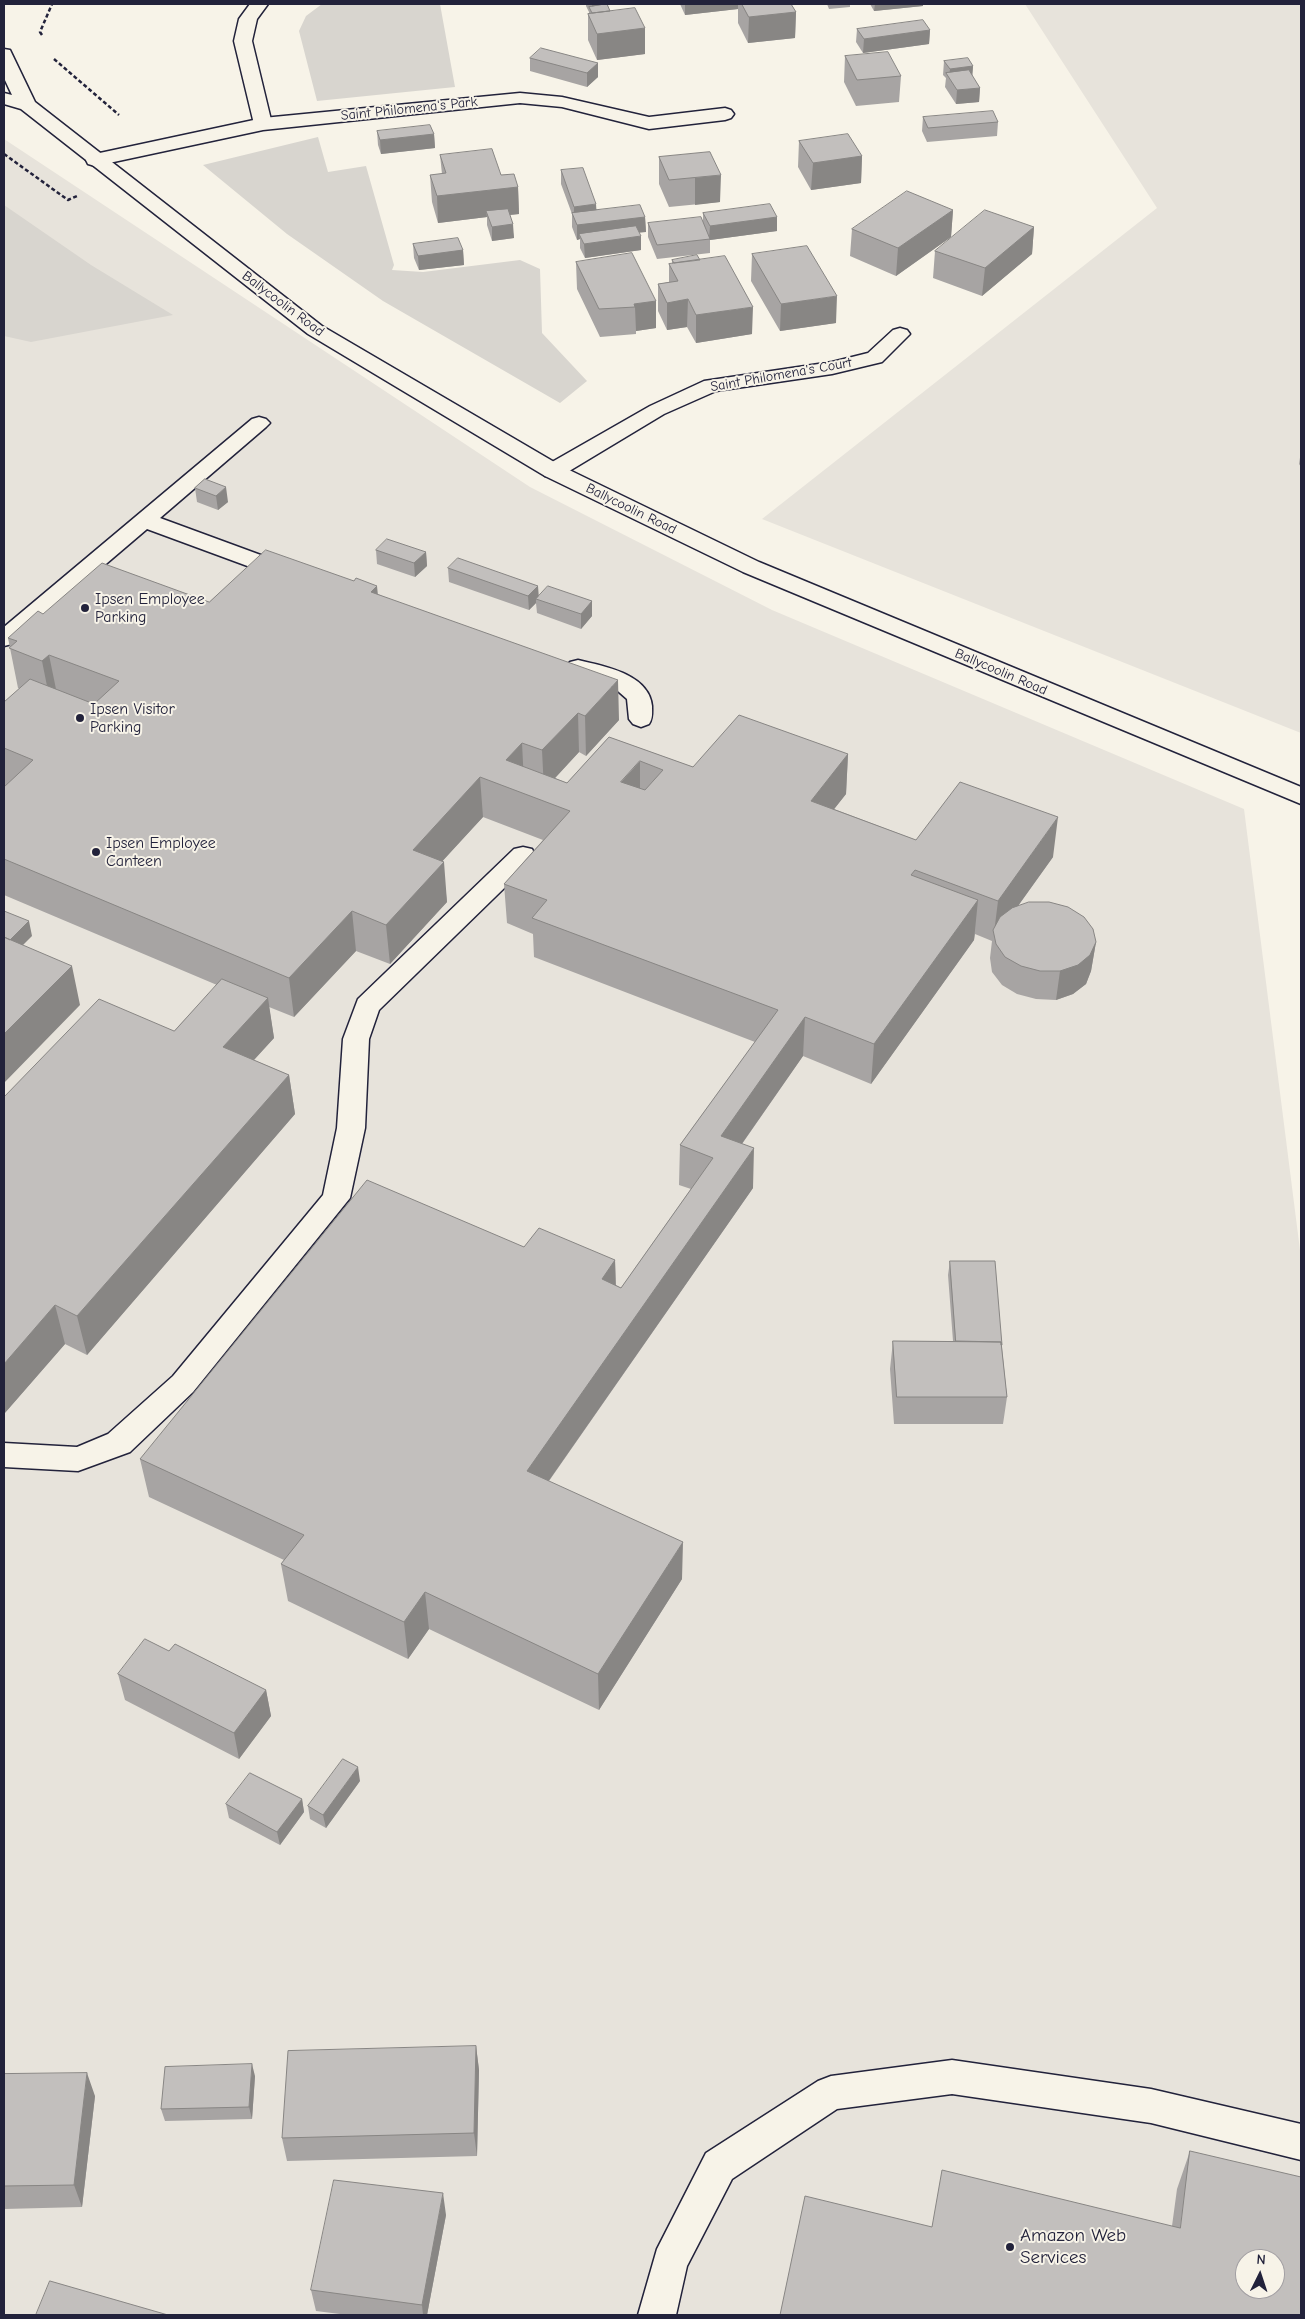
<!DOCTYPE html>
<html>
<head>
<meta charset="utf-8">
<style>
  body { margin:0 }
  #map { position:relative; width:1305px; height:2319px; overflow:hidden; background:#f7f3e8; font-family:"Comic Neue",sans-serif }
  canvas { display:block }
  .frame { position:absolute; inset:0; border:5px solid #22223b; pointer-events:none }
  .north { position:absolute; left:1235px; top:2249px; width:50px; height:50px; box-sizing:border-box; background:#f7f3e8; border:1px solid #a29fa3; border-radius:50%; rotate:4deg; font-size:14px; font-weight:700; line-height:20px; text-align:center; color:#22223b }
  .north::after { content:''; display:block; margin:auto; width:18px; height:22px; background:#22223b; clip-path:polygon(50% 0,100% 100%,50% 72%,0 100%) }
</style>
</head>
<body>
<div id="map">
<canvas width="1305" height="2319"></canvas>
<div class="frame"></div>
<div class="north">N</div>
</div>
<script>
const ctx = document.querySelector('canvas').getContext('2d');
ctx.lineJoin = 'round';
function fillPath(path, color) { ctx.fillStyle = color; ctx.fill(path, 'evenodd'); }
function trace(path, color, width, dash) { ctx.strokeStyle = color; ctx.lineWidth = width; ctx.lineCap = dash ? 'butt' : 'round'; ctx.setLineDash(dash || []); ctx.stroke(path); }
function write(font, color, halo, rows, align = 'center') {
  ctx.font = font + ' "Comic Neue",sans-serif'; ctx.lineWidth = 4; ctx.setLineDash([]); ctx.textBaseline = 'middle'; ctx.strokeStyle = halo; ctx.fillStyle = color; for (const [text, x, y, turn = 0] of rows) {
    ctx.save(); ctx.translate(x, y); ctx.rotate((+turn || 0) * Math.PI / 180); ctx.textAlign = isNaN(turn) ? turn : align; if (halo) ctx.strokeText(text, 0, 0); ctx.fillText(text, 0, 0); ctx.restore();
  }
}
fillPath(new Path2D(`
  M1025,4H1301V733L762,519L1157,208Z
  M4,139L530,487L772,610L1244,809L1301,1258V2315H4ZM1245,2259H1275V2289H1245Z`), '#e7e3db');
fillPath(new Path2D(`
  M322,4H440L455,87L317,101L299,31L306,16Z
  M318,137L328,172L366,166L394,265L392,270L423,272L520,260L540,269L542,333L587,381L560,403L383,301L287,234L203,165Z
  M4,205L91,265L173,315L31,342L4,336Z`), '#d8d5cf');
const lane = new Path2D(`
  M250,4H268L257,19L252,41L272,124L270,128H256L254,124L234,41L239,19Z
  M259,417L266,419L270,423L266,427L160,518L296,568L299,573L296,578L288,580L280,578L147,529L12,644L4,646V627L252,419Z
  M578,660C604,666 649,674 652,706C652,713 653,718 649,724L641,727L633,724L629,719L627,699L611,685L570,672L566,667L570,662Z
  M523,847L532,849L535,855L532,861L379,1010L369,1039L365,1128L350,1198L193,1392L130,1452L78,1471L4,1467V1443L77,1447L108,1434L173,1376L323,1195L337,1128L343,1039L358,999L514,849Z
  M952,2060L1151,2089L1301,2124V2160L1151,2123L952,2094L837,2109L732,2179L687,2266L676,2315H638L657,2249L706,2153L818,2081L831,2076Z`);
const street = new Path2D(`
  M520,93L562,97L649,117L725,108L731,110L734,114L731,118L725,120L649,129L562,107L520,103L263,130L95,166L88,164L86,160L88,156L95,154L263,118Z
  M900,328L907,330L910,334L882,362L832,374L716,391L664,414L561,476L553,477L545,476L542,471L545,466L650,406L704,381L832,362L868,353L893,330Z`);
const secondary = new Path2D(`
  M4,49L10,50L35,102L322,326L561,466L759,562L1301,787V804L743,572L545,476L308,334L21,109L4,104V93L12,95L4,78Z`);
trace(lane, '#22223b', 3);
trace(street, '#22223b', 3);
trace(secondary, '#22223b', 3);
trace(new Path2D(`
  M42,35L40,32L52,4
  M54,59L119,115
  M4,154L68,200L77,196`), '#22223b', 2.5, [4, 2.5]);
fillPath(lane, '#f7f3e8');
fillPath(street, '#f7f3e8');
fillPath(secondary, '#f7f3e8');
fillPath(new Path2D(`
  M586,4H607L610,11L645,28V54L597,60L588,40V14H589V12L586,6Z
  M680,4H791L796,12L795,38L748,43L738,23V9L685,15Z
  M827,4H850V7L829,9Z
  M870,4H923V6L874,11Z
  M857,29L930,30L929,44L863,53L856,42Z
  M845,56L901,76L899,102L856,106L844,82Z
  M530,58L598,63V77L587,87L530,71Z
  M944,61L973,66L972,76L980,88L979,102L956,104L945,87L946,78L943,75Z
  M923,117L998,122L997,136L927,142L922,131Z
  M377,131L434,134L435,148L381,154L378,145Z
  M799,141L862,156L861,183L811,190L798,167Z
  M710,152L720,202L669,207L659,184V157Z
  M440,155L501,175L518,187L519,214L510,215L514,238L492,241L487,225V217L438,223L432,202L430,175L442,174Z
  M561,170L597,210L645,217L646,232H639L641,250L585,258L580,248V239L577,240L572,227V214L561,184Z
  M953,210L951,237L896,276L850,256L852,229Z
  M703,213L777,217V231L710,240V253L657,259L648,237V223L703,221Z
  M1034,227L1032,254L982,296L933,278L935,251Z
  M413,244L463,250L464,265L419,270L414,258Z
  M752,254L836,323L780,331L751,281Z
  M672,260L752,334L696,343L687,327L667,330L658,311V284L669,282V264H672Z
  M576,262L656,301V328L636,331V334L600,337L577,289Z
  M1301,451V467L1299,464Z
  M205,479L228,502L218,510L197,502L195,488Z
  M376,550L426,552L427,566L415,577L377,564Z
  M448,568L538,596L592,601V616L581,629L537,613L536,603L529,610L449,582Z
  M378,594L619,720L586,756L579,752L555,778L567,783L609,737L693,767L848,754L846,794L834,809L916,840L1053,857L1018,906L1096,942L1091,971L1086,984L1073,994L1056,1000L1036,999L1017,994L1002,985L992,972L990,958L992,941L975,934L974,940L871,1084L803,1056L742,1144L753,1188L549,1481L682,1579L599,1710L429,1629L408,1659L288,1601L281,1564L284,1560L149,1497L140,1459L524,1247L615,1260L616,1285L621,1288L691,1189L679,1185L680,1145L755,1042L534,957L533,934L507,923L504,884L543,840L483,817L442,861L447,902L390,964L356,951L294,1017L269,1007L274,1038L254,1060L289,1075L295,1114L87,1355L65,1344L4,1414V1097L174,1031L217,985L4,895V787L5,785L4,784V702L20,689L18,688L8,638L43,614L209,602Z
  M950,1261L1002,1345V1348L1007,1397L1003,1424H894L890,1369L893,1341H953L948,1275Z
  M118,1674L266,1690L271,1716L239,1759L125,1700Z
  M360,1781L326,1828L310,1819L308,1806Z
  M302,1799L304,1812L280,1845L229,1818L226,1804Z
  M476,2046L479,2070L477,2156L287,2161L282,2138Z
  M4,2074L95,2096L82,2207L4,2209Z
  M255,2076L252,2119L165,2121L161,2109Z
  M1190,2151L1301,2315H780L931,2227L1172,2226L1177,2189Z
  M446,2215L427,2315H348L316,2311L311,2290Z`), '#a7a4a3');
fillPath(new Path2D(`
  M600,4H607V12H592V5Z
  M685,4H738V9L685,15Z
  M875,4H923V6L874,11Z
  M796,12L795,38L748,43L749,17Z
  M645,28V54L597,60V34Z
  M930,30L929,44L863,53L864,39Z
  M598,63V77L587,87V73Z
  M973,66L972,80L949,78L950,69Z
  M980,88L979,102L956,104L957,90Z
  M434,134L435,148L381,154L380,140Z
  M862,156L861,183L811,190L813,163Z
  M721,175L720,202L695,205V178Z
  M518,187L519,214L488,217L486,211L487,217L438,223L437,196Z
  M596,204L597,218L574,219V207Z
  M953,210L951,237L896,276L898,248Z
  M645,217L646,232L582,239L579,234L580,239L577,240V225Z
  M777,217V231L710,240L709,239L710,226Z
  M513,224L514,238L492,241V227Z
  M1034,227L1032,254L982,296L985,268Z
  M641,236V250L585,258L584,244Z
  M463,250L464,265L419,270L418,256Z
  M837,296L836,323L780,331L781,304Z
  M688,299L687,327L667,330V303Z
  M656,301V328L636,331L635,307L634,304Z
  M753,307L752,334L696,343V315Z
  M226,487L228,502L218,510L216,496Z
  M426,552L427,566L415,577L414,563Z
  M377,586L381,625L371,592Z
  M538,586L539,599H536V603L529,610L528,596Z
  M592,601V616L581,629V614Z
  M49,655L57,694L50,701L42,661Z
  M618,680L619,720L586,756L585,716Z
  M578,713L579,752L544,790L542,750Z
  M522,743L524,783L506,760Z
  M848,754L846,794L809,841L811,801Z
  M640,761V801L621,782Z
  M480,777L483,817L416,890L413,850Z
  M1058,817L1053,857L995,938L994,933L998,901Z
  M444,862L447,902L390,964L386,925Z
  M978,900L974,940L871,1084L874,1044Z
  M352,911L356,951L294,1017L289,978Z
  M29,921L32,936L5,963L4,946Z
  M1096,942L1091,971L1086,984L1073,994L1056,1000L1060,971Z
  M72,966L80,1005L4,1083V1034Z
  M268,998L274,1038L229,1087L223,1047Z
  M805,1017L803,1056L720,1175L721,1136Z
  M289,1075L295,1114L87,1355L77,1316Z
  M754,1148L753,1188L529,1509L527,1471Z
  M615,1260L616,1299L602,1279Z
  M55,1305L65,1344L4,1414V1364Z
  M683,1542L682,1579L599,1710L598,1674Z
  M425,1592L429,1629L408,1659L404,1622Z
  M266,1690L271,1716L239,1759L234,1733Z
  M358,1767L360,1781L326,1828L323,1815Z
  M302,1799L304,1812L280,1845L277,1832Z
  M476,2046L479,2070L477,2156L474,2133Z
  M252,2064L255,2076L252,2119L249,2107Z
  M87,2073L95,2096L82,2207L74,2185Z
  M443,2193L446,2215L427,2315H423L422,2305Z`), '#888684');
const building = new Path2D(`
  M607,4L610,11L592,13L589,7Z
  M742,4H791L796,12L749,17Z
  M635,8L645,28L597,34L588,14Z
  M923,20L930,30L864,39L857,29Z
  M541,48L598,63L587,73L530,58Z
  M888,52L901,76L857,80L845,56Z
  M968,58L973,66L950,69L944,61Z
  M969,70L980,88L957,90L946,73Z
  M993,111L998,122L928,128L923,117Z
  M430,125L434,134L380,140L377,131Z
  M848,134L862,156L813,163L799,141Z
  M492,149L501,175L514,174L518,187L437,196L430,175L446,173L440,155Z
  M710,152L721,175L669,180L659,157Z
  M583,168L596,204L574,207L561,170Z
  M907,191L953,210L898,248L852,229Z
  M770,204L777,217L710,226L703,213Z
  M640,205L645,217L577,225L572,213Z
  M508,209L513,224L492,227L486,211Z
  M985,210L1034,227L985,268L935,251Z
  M701,217L710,239L657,245L648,223Z
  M636,226L641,236L584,244L579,234Z
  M458,238L463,250L418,256L413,244Z
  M807,246L837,296L781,304L752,254Z
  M632,253L656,301L634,304L635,307L599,309L576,262Z
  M697,255L700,260L674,263L672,260Z
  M725,256L753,307L696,315L688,299L667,303L658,284L678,281L669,264Z
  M205,479L226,487L216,496L195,488Z
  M387,539L426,552L414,563L376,550Z
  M266,550L354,581L356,578L377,586L371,592L618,680L585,716L578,713L542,750L522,743L506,760L567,783L609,737L693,767L739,715L848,754L811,801L916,840L960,782L1058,817L998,901L915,870L911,875L978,900L874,1044L805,1017L721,1136L754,1148L527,1471L683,1542L598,1674L425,1592L404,1622L281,1564L304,1535L140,1459L367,1180L524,1247L539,1228L615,1260L602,1279L621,1288L713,1158L680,1145L778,1010L532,918L547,900L504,884L570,811L480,777L413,850L444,862L386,925L352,911L289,978L4,859V787L33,760L4,748V702L30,679L94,704L119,681L49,655L42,661L9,648L17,641L8,638L38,611L43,614L102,563L209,602ZM640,761L663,770L645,790L621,782Z
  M458,558L538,586L528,596L448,568Z
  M548,586L592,601L581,614L536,599Z
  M1029,902H1049L1068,907L1084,917L1093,929L1096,942L1090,955L1078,965L1060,971H1040L1021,966L1005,957L996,944L993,930L1000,917L1012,908Z
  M4,911L29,921L10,940L4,937Z
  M4,937L72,966L4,1034Z
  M222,979L268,998L223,1047L289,1075L77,1316L55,1305L4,1364V1097L99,999L174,1031Z
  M950,1261H995L1002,1345H1001V1342L956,1341Z
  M893,1341L1001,1342L1007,1397H897Z
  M145,1639L169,1651L175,1644L266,1690L234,1733L118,1674Z
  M343,1759L358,1767L323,1815L308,1806Z
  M250,1773L302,1799L277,1832L226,1804Z
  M476,2046L474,2133L282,2138L288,2051Z
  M252,2064L249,2107L161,2109L165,2067Z
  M87,2073L74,2185L4,2186V2074Z
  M1190,2151L1301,2177V2315H780L805,2196L932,2227L942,2170L1180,2228ZM1245,2259H1275V2289H1245Z
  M334,2180L443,2193L422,2305L311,2290Z
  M50,2281L168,2315H36Z`);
fillPath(building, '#c2bfbd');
trace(building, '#888684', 1);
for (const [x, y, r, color] of [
  [85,608,5,"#22223b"],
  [80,718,5,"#22223b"],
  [96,852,5,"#22223b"],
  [1010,2247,5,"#22223b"]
]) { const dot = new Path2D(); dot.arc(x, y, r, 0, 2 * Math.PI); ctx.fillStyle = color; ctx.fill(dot); trace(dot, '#f7f3e8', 2); }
write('14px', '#22223b', '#f7f3e8', [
  ["Saint Philomena's Park",409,109,-6],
  ["Ballycoolin Road",283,304,37],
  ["Saint Philomena's Court",781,375,-10],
  ["Ballycoolin Road",631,509,26],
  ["Ballycoolin Road",1001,672,23]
]);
write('16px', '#22223b', '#f7f3e8', [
  ["Ipsen Employee",95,599],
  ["Parking",95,617],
  ["Ipsen Visitor",90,709],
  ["Parking",90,727],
  ["Ipsen Employee",106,843],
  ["Canteen",106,861]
], 'left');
write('19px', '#22223b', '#f7f3e8', [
  ["Amazon Web",1020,2236],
  ["Services",1020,2258]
], 'left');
</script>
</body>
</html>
